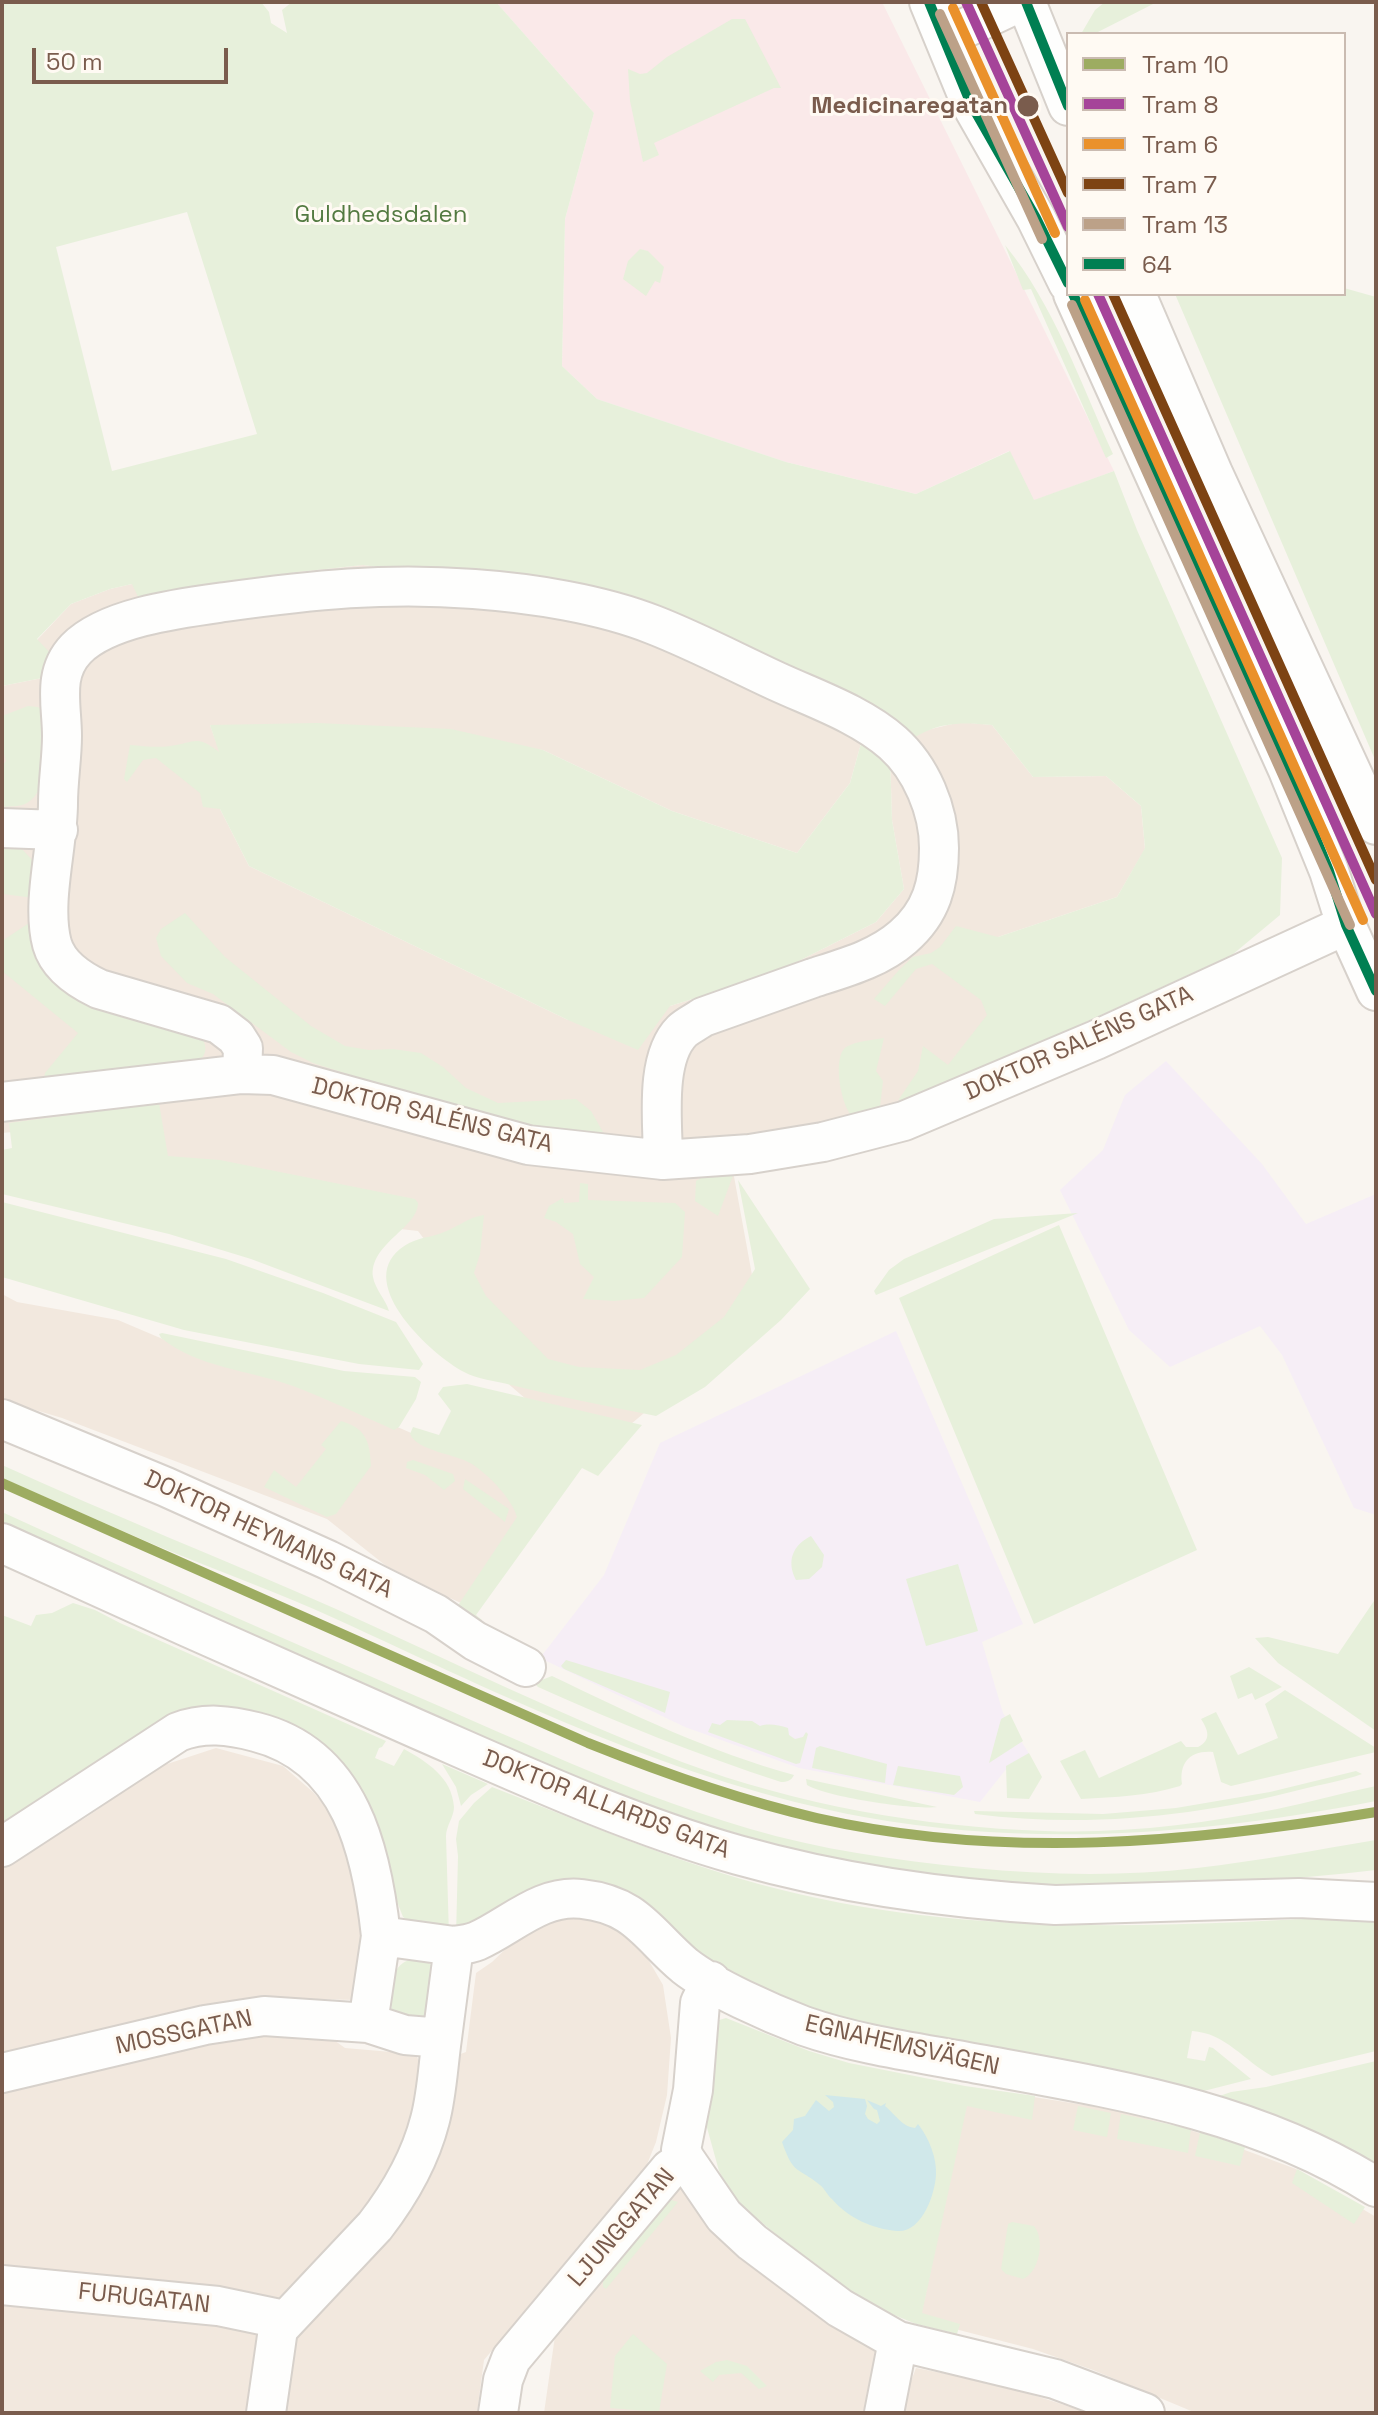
<!DOCTYPE html>
<html>
<head>
<meta charset="utf-8">
<style>
  body { margin:0 }
  #map { position:relative; width:1378px; height:2415px; overflow:hidden; background:#f9f5f0; font-family:"Space Grotesk",sans-serif }
  canvas { display:block }
  .frame { position:absolute; inset:0; border:4px solid #7a5c4d; pointer-events:none }
  .legend { position:absolute; left:1066px; top:32px; width:280px; height:264px; box-sizing:border-box; background:#fffaf3; border:2px solid #cabbb1; margin:0; padding:10px 14px; list-style:none; font-size:24px; color:#7a5c4d }
  .legend li { display:flex; align-items:center; gap:16px; height:40px }
  .legend b { width:40px; border:2px solid #cabbb1 }
  .scale { position:absolute; left:32px; top:48px; width:196px; height:36px; box-sizing:border-box; border:4px solid #7a5c4d; border-top:0; padding-left:10px; font-size:24px; line-height:28px; white-space:nowrap; color:#7a5c4d; -webkit-text-stroke:6px #fffaf3; paint-order:stroke }
</style>
</head>
<body>
<div id="map">
<canvas width="1378" height="2415"></canvas>
<div class="frame"></div>
<ul class="legend">
<li><b style="height:10px;background:#9dac61"></b>Tram 10</li>
<li><b style="height:10px;background:#a54499"></b>Tram 8</li>
<li><b style="height:10px;background:#ea912b"></b>Tram 6</li>
<li><b style="height:10px;background:#7d4313"></b>Tram 7</li>
<li><b style="height:10px;background:#bca188"></b>Tram 13</li>
<li><b style="height:10px;background:#007f52"></b>64</li>
</ul>
<div class="scale">50 m</div>
</div>
<script>
const ctx = document.querySelector('canvas').getContext('2d');
ctx.lineJoin = 'round';
function fillPath(path, color) { ctx.fillStyle = color; ctx.fill(path, 'evenodd'); }
function trace(path, color, width, dash) { ctx.strokeStyle = color; ctx.lineWidth = width; ctx.lineCap = dash ? 'butt' : 'round'; ctx.setLineDash(dash || []); ctx.stroke(path); }
function write(font, color, halo, rows, align = 'center') {
  ctx.font = font + ' "Space Grotesk",sans-serif'; ctx.lineWidth = 6; ctx.setLineDash([]); ctx.textBaseline = 'middle'; ctx.strokeStyle = halo; ctx.fillStyle = color; for (const [text, x, y, turn = 0] of rows) {
    ctx.save(); ctx.translate(x, y); ctx.rotate((+turn || 0) * Math.PI / 180); ctx.textAlign = isNaN(turn) ? turn : align; if (halo) ctx.strokeText(text, 0, 0); ctx.fillText(text, 0, 0); ctx.restore();
  }
}
fillPath(new Path2D(`
  M363,565L456,578L534,582L865,729L850,783L797,853L672,811L543,750L210,725L224,763V782L220,809L249,866L568,1020L670,1006L773,974L876,922L904,889L892,820L890,754L919,732L960,722L992,725L1033,777L1106,776L1141,806L1145,849L1117,897L998,937L1002,1032L884,1116L729,1149L758,1308L676,1386L618,1435L548,1418L491,1369L446,1268L418,1231L162,1202L125,1121L2,1133V686L52,676L37,640L71,604L110,589L132,584L177,594L298,572Z
  M2,1294L17,1302L118,1320L191,1351L286,1378L468,1458L529,1505L472,1608L395,1573L327,1519L62,1418L2,1400Z
  M216,1748L283,1766L313,1792L340,1823L365,1906L356,2000L269,1998L2,2057V1864L85,1818L161,1766Z
  M554,1917L597,1920L615,1925L642,1949L663,1985L671,2038L667,2095L656,2142L646,2167L484,2360L477,2413H282L289,2342L335,2293L455,2056L466,2052L476,1973L492,1962L517,1938Z
  M227,2034L327,2035L345,2048L415,2054L422,2065L420,2101L379,2198L286,2304L2,2276V2090Z
  M970,2087L1116,2110L1196,2132L1296,2169L1376,2217V2413H1196L1093,2370L1033,2349L920,2320Z
  M679,2182L877,2343L863,2413H544L555,2336Z
  M2,2299L210,2318L267,2333L258,2413H2Z
  M916,2368L999,2384L1089,2413H899Z`), '#f2e8de');
fillPath(new Path2D(`
  M1166,1061L1262,1164L1306,1224L1376,1194V1515L1354,1508L1282,1355L1260,1326L1170,1367L1129,1330L1060,1190L1103,1150L1125,1095Z
  M896,1331L1023,1624L982,1642L1003,1713L1030,1755L1007,1768L980,1802L799,1768L685,1727L540,1658L604,1575L660,1443Z`), '#f6eef6');
fillPath(new Path2D(`
  M496,2H882L1114,471L1033,501L1009,451L916,494L786,462L597,399L562,366L565,219L594,113Z`), '#fae9e9');
fillPath(new Path2D(`
  M2,2H261L269,12L271,23L287,33L282,10L292,2H496L594,113L565,219L562,366L597,399L786,462L916,494L1010,451L1034,500L1114,471L1137,530L1282,858L1280,915L1232,955L948,1085L899,1104V1099L918,1071L923,1046L948,1065L987,1015L981,1000L932,964L916,969L885,1006L874,999L899,970L913,957L931,953L940,947L956,926L998,937L1117,897L1145,848L1141,806L1106,776L1033,777L992,725C945,720 927,726 890,754L892,820L904,889L876,922L773,974L670,1006L638,1050L568,1020L249,866L220,809L203,807L200,793L156,758L143,760L127,782L124,779L130,745C143,746 157,748 170,746C195,743 196,734 219,752L210,725L317,723L451,729L543,750L672,811L797,853L850,783L865,729L820,692L456,578L363,565L298,572L177,594L141,603L132,584L110,589L71,604L37,639L54,657L52,676L2,686ZM187,212L257,434L112,471L56,247Z
  M1105,2H1157L1094,34H1081L1095,10Z
  M732,19H745L781,88H774L654,143L659,155L643,162L630,101L628,69L640,74L647,73L667,57Z
  M1005,245C1054,305 1081,384 1113,454L1106,458L1031,289L1023,290Z
  M640,249L648,251L664,267L660,283L655,281L646,296L623,279L628,261Z
  M1344,288L1376,297V762L1175,294H1344Z
  M28,706L38,707L45,713C45,737 51,790 27,803C20,807 10,806 2,807V766L6,761L2,747V716Z
  M2,842L20,847L33,861L34,898L3,894Z
  M185,913L225,957L311,1026L345,1046L369,1050L393,1049L421,1053L443,1067L466,1088L498,1103L576,1099L591,1111L603,1132L573,1135L461,1110L313,1063L291,1052L213,994L187,983L161,956L156,938L161,929Z
  M32,921L37,946L202,1038C208,1048 206,1056 197,1062L44,1079L45,1073L78,1033L2,971V941Z
  M884,1038L876,1071L883,1081L880,1107L860,1115H851C841,1104 832,1057 846,1047C857,1041 872,1040 884,1038Z
  M159,1103L168,1156L220,1160L415,1199L418,1203C418,1228 369,1244 373,1277C375,1289 386,1300 389,1311L251,1259L169,1234L2,1194V1150L12,1148L9,1123Z
  M734,1173L718,1216L695,1201L696,1181L701,1178Z
  M738,1180L810,1289L781,1320L705,1387L656,1416C608,1406 559,1397 511,1385C496,1381 477,1379 464,1372C432,1355 355,1285 400,1249C412,1239 425,1238 439,1234C455,1229 468,1217 484,1215L480,1254L474,1273L486,1296L548,1359L579,1367L640,1370L676,1355L724,1317L755,1269Z
  M580,1183L588,1184V1200L675,1203L685,1212L682,1257L644,1298L614,1301L583,1299L594,1277L580,1264L573,1234L556,1222L544,1218L549,1206L563,1198L564,1203L579,1202Z
  M2,1202L226,1259L323,1293L396,1322L423,1364L419,1370L359,1364L184,1330L2,1277Z
  M1078,1213L876,1295L874,1291L889,1270L904,1259L994,1219Z
  M1059,1225L1197,1550L1034,1624L899,1298Z
  M162,1333L344,1371L415,1377L421,1382L416,1399L399,1427L394,1430C361,1415 327,1399 293,1386C249,1370 199,1368 161,1338L159,1334Z
  M467,1384L642,1425L598,1476L582,1468L476,1615L482,1620L479,1624L455,1610L517,1517C512,1499 489,1475 472,1464C456,1454 417,1451 410,1434L413,1427L439,1435L451,1411L438,1394L443,1387Z
  M341,1421C366,1428 370,1442 371,1466L336,1514L327,1517L264,1487L274,1470L296,1487L326,1449L321,1445Z
  M413,1460L453,1474L455,1481L444,1490L425,1475L406,1468L407,1462Z
  M2,1465C112,1515 225,1560 336,1609C451,1661 564,1717 682,1762C797,1805 923,1827 1045,1831C1122,1834 1202,1824 1277,1809C1310,1802 1343,1793 1376,1786V1801C1207,1834 1035,1848 864,1817C679,1783 506,1697 336,1619C277,1592 215,1570 155,1545C103,1523 53,1500 2,1478Z
  M465,1479L509,1509L505,1522L463,1489Z
  M2,1512C149,1580 298,1645 446,1709C579,1767 712,1830 857,1853C968,1871 1085,1881 1197,1868C1257,1861 1317,1850 1376,1840V1870C1179,1893 974,1895 780,1848C701,1829 627,1799 552,1768L20,1532L2,1523Z
  M811,1536L824,1555L822,1567L809,1579L796,1580C786,1561 793,1545 811,1536Z
  M958,1564L978,1631L926,1646L906,1579Z
  M1376,1598V1731L1278,1663L1255,1638L1268,1637L1338,1654Z
  M73,1603L95,1610L120,1623L386,1741L382,1747L379,1748L375,1758L394,1766L404,1749C427,1762 452,1777 454,1807C454,1817 446,1826 446,1836C447,1869 448,1902 449,1935L425,1932L403,1917L387,1876L370,1819L227,1711L2,1835V1615L31,1626L36,1615L52,1613Z
  M566,1660L670,1692L665,1713L564,1669L561,1666Z
  M1249,1667L1282,1687L1255,1700L1252,1693L1238,1699L1230,1676Z
  M552,1676C631,1714 710,1752 794,1775C791,1781 787,1782 781,1782C698,1755 618,1723 538,1687L534,1683Z
  M1285,1690L1376,1748V1752L1231,1786L1221,1782L1213,1752C1190,1750 1179,1763 1182,1784L1180,1786C1148,1796 1115,1797 1081,1799L1060,1761L1085,1750L1099,1778L1181,1741L1186,1747H1198C1212,1740 1208,1730 1201,1719L1216,1712L1238,1755L1278,1738L1265,1704Z
  M1010,1714L1023,1741L989,1763L1001,1719Z
  M727,1720L752,1721L760,1726C769,1723 778,1725 788,1728L789,1735L795,1739L803,1737L806,1732L808,1734L800,1763L796,1764L708,1732L712,1723L720,1725Z
  M820,1746L887,1764L885,1783L812,1768L816,1748Z
  M1029,1753L1042,1777L1029,1799L1007,1798L1006,1766Z
  M442,1764L488,1784L471,1795L461,1806L456,1787Z
  M898,1766L960,1776L963,1787L954,1795L893,1785Z
  M1356,1771L1362,1774C1343,1781 1322,1784 1303,1789C1196,1817 1084,1828 975,1814L974,1811L1103,1814L1176,1808L1270,1792Z
  M806,1779L937,1807C914,1810 826,1797 807,1785Z
  M492,1787C587,1824 679,1864 778,1889C975,1939 1176,1926 1376,1915V2051L1272,2076C1244,2061 1226,2033 1192,2031L1187,2058L1205,2061L1209,2047L1213,2048L1251,2079L1184,2096L809,2022L596,1893L456,1936L458,1856L456,1839L459,1821L474,1803Z
  M422,1958L435,1968L426,2023L393,2014C389,2000 389,1972 403,1963C408,1959 416,1959 422,1958Z
  M726,2018L809,2051L849,2063L965,2086L1035,2096L1032,2120L967,2106L922,2313L960,2324L957,2334L916,2324L870,2305L828,2278L735,2200L719,2171L706,2124L705,2051L716,2021Z
  M1376,2061V2175L1211,2099L1231,2092L1266,2087Z
  M1078,2106L1111,2113L1107,2137L1073,2130Z
  M1121,2114L1191,2129L1188,2153L1117,2139Z
  M1200,2132L1245,2147L1240,2166L1195,2156Z
  M1297,2169L1365,2207L1354,2224L1292,2183Z
  M671,2200L678,2202L606,2289L603,2287V2278L664,2204Z
  M1012,2222L1034,2226C1045,2239 1040,2272 1023,2279L1006,2274L1001,2269L1008,2224Z
  M633,2334L667,2364L659,2412L610,2408L615,2356Z
  M727,2360L747,2366L767,2386L759,2389L741,2373L719,2375L713,2382L700,2371L716,2362Z`), '#e7f0db');
fillPath(new Path2D(`
  M825,2095L865,2099L867,2106L865,2114L868,2119L877,2124L880,2121L877,2110L874,2109L867,2100L881,2106L886,2103L885,2106C897,2116 901,2126 915,2128L918,2124C929,2138 937,2158 936,2175C935,2194 922,2233 897,2231C873,2229 848,2218 832,2199C827,2195 825,2189 820,2185C797,2166 794,2176 782,2142L793,2130L794,2119L805,2116L816,2100L829,2111L834,2107L833,2102Z`), '#d0e8ea');
const minor = new Path2D(`
  M929,2L971,104L1036,218L1068,283
  M1026,2L1068,106
  M944,38L1020,2
  M1073,294L1288,770L1329,871L1346,925L1376,991
  M1136,294L1213,473L1376,825
  M2,828L58,830
  M242,1074L243,1048L236,1037L219,1024L99,989C80,980 58,965 52,944C41,902 58,847 58,803C58,781 62,758 62,736C62,705 52,674 76,649C107,617 182,608 225,602C312,590 386,582 474,589C531,593 601,604 654,625C695,641 735,662 776,681C815,699 860,714 893,743C921,768 939,810 939,848C939,883 932,912 903,937C878,959 844,968 813,978C776,991 740,1004 703,1017C696,1022 687,1026 682,1031C654,1059 663,1124 663,1160
  M2,1102L242,1074L273,1075L528,1145L663,1160L750,1154L823,1142L904,1121L1096,1040L1346,925
  M2,1419L166,1487L328,1560L436,1614L475,1641L526,1667
  M2,1543C140,1606 278,1668 417,1729C522,1775 628,1824 738,1855C841,1884 948,1899 1055,1905L1299,1898L1376,1902
  M2,1847L178,1732C204,1722 229,1725 256,1732C351,1756 372,1852 381,1936
  M454,1946C461,1945 470,1944 477,1941C511,1926 541,1894 582,1899C637,1905 648,1935 685,1966C713,1988 770,2013 804,2026C853,2043 906,2051 957,2060C1101,2087 1250,2107 1376,2187
  M2,2073L205,2025L264,2016L368,2023L405,2035L442,2038L454,1946L381,1936L368,2023
  M685,2159L724,2216L752,2242L840,2308L898,2341L1055,2379L1145,2413
  M2,2285L218,2306L285,2320
  M266,2413L278,2329L375,2226C399,2195 420,2159 430,2120C437,2094 438,2066 442,2038
  M498,2413L503,2380L511,2359L670,2169L685,2159L681,2150L693,2090L700,2003L711,1981
  M884,2413L898,2341`);
trace(minor, '#d7d1cb', 42);
trace(minor, '#fefefd', 38);
trace(new Path2D(`
  M929,2L971,104L1036,218L1068,283
  M1026,2L1068,106
  M1073,294L1288,770L1329,871L1346,925L1376,991`), '#007f52', 10);
trace(new Path2D(`
  M2,1483L588,1743C663,1773 738,1800 817,1818C1003,1860 1191,1843 1376,1812`), '#9dac61', 10);
trace(new Path2D(`
  M966,2L1068,227
  M1098,294L1376,914`), '#a54499', 10);
trace(new Path2D(`
  M953,8L1055,233
  M1085,300L1363,920`), '#ea912b', 10);
trace(new Path2D(`
  M981,2L1068,193
  M1113,294L1376,880`), '#7d4313', 10);
trace(new Path2D(`
  M940,14L1042,239
  M1072,305L1350,925`), '#bca188', 10);
for (const [x, y, r, color] of [
  [1028,106,12,"#7a5c4d"]
]) { const dot = new Path2D(); dot.arc(x, y, r, 0, 2 * Math.PI); ctx.fillStyle = color; ctx.fill(dot); trace(dot, '#fffaf3', 3); }
write('bold 24px', '#7a5c4d', '#fffaf3', [
  ["Medicinaregatan",1008,106]
], 'right');
write('24px', '#537a41', '#fffaf3', [
  ["Guldhedsdalen",381,215]
]);
write('24px', '#7a5c4d', '#fffaf3', [
  ["DOKTOR SALÉNS GATA",1079,1044,-24],
  ["DOKTOR SALÉNS GATA",432,1116,14],
  ["DOKTOR HEYMANS GATA",268,1535,25],
  ["DOKTOR ALLARDS GATA",606,1805,21],
  ["MOSSGATAN",184,2033,-12],
  ["EGNAHEMSVÄGEN",902,2046,13],
  ["LJUNGGATAN",622,2228,-49],
  ["FURUGATAN",144,2299,6]
]);
</script>
</body>
</html>
